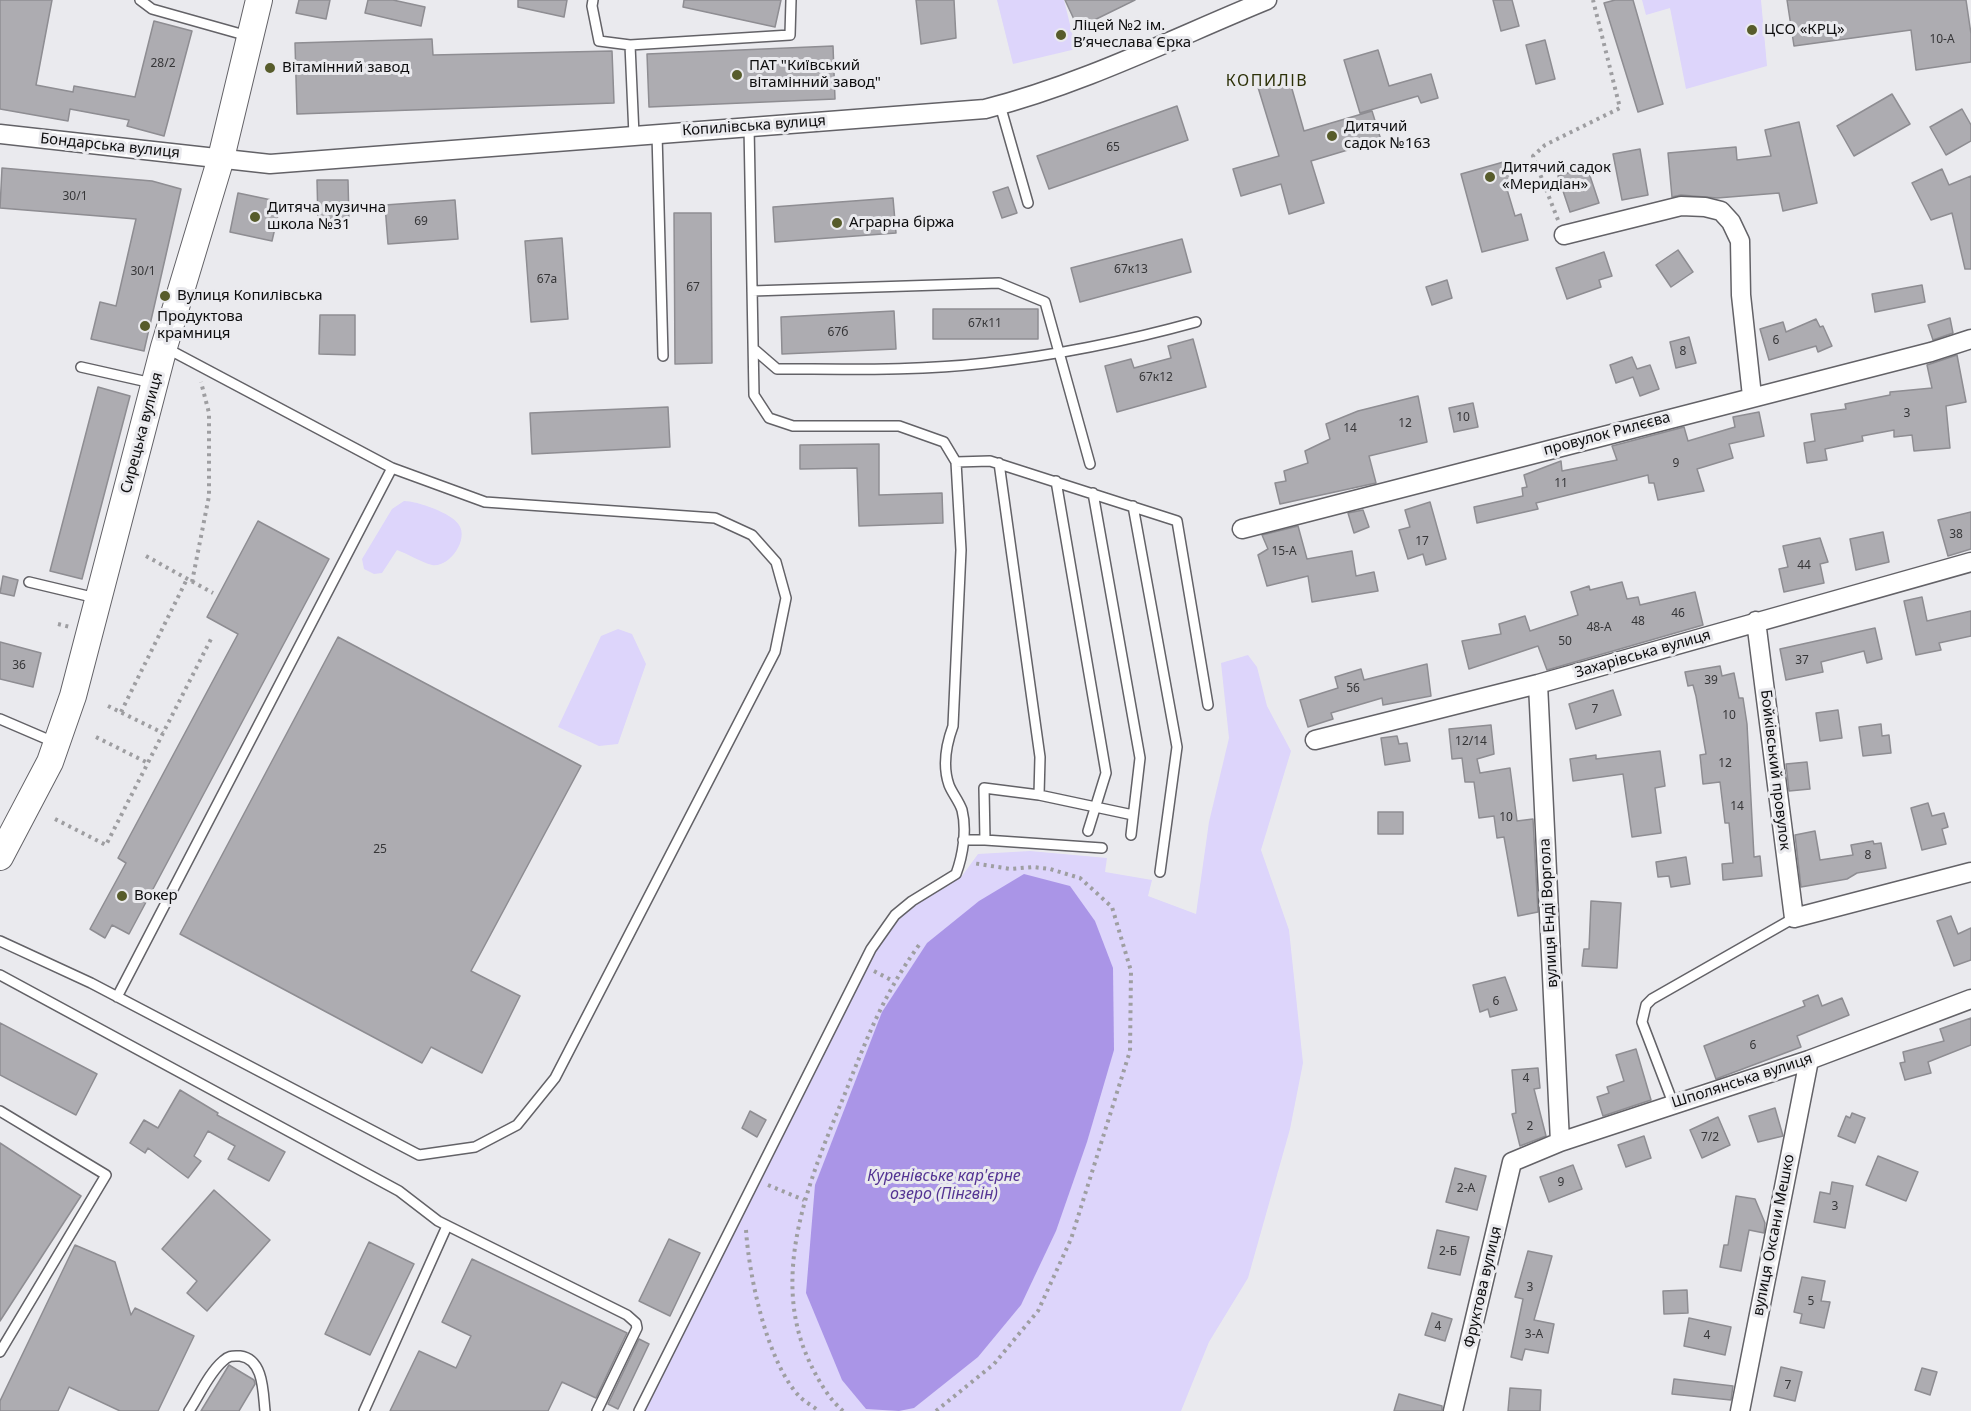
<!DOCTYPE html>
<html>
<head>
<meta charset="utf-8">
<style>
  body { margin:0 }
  canvas { display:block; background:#eaeaee }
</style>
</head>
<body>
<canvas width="1971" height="1411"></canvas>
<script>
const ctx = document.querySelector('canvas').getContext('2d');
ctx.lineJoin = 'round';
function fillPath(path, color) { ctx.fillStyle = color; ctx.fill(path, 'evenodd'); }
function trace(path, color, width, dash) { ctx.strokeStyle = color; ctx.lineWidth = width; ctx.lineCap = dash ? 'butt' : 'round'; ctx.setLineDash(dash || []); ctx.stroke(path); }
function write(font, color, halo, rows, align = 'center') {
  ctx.font = font + ' "Noto Sans",sans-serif'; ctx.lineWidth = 6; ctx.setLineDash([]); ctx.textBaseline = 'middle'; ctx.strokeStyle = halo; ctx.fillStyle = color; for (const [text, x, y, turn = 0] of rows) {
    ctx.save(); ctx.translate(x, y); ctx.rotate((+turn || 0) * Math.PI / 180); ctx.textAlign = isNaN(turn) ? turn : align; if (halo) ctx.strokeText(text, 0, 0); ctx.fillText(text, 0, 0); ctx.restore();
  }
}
fillPath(new Path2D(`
  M997,0H1064L1076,49L1013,64Z
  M1642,0H1761L1767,66L1686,89L1670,8L1646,15Z
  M404,501C417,501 452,513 459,525C469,540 449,568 432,565C421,562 408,554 397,550L382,573L374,574L364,569L362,559L392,509Z
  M618,629L632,634L646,664L618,744L599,746L558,727L601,636Z
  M1248,655L1257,667L1267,706L1291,751L1261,850L1289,930L1303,1063L1290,1129L1248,1278L1209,1342L1181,1411H645L874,951L901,913L962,876L978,854L1030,851L1107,858L1105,872L1152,880L1148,896L1196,914L1209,822L1229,738L1221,663Z`), '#ddd5fb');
fillPath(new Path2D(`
  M1024,874L1070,886L1095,921L1113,968L1114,1050L1087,1142L1056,1231L1021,1305L978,1357L914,1408L899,1411L866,1409L842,1380L806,1293L815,1185L882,1012L927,943L979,901Z`), '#aa95e7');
const building = new Path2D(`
  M0,0H52L36,85L73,92L74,86L135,97L154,21L192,31L164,136L127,126L129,120L70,109L68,121L0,109Z
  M299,0H330L326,19L296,13Z
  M368,0H393L425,7L421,26L365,13Z
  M518,0H567L564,17L518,7Z
  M684,0H781L775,27L683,7Z
  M916,0H954L956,38L921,44Z
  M1065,0H1135L1078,28Z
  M1493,0H1512L1519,26L1501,31Z
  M1615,0H1633L1663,104L1638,112L1604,3Z
  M1787,0H1966L1971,34V62L1916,70L1911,30L1794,46Z
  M432,39L433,55L612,51L614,103L297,114L295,43Z
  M1545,40L1555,79L1536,84L1526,45Z
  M833,46L835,99L649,107L647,54Z
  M1378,50L1389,86L1431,74L1438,98L1421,103L1418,96L1360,113L1344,60Z
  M1288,75L1304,131L1372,111L1381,140L1311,161L1324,203L1289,214L1281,184L1241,196L1233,169L1279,156L1257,84Z
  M1892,94L1910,124L1854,156L1837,126Z
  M1177,106L1188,140L1049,189L1037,156Z
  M1962,109L1971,125V141L1946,155L1930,127Z
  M1799,122L1817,203L1783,211L1779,193L1717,198L1681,195L1672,197L1668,153L1736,147L1737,160L1771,156L1765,130Z
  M1640,149L1648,195L1622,200L1613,154Z
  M1507,161L1513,184L1506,186L1515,216L1521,214L1528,240L1482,252L1461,174Z
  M1587,167L1599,203L1570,212L1558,176Z
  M2,168L152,181L181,189L144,351L91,339L100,302L116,306L136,219L0,208Z
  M1942,169L1949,185L1971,176V269H1965L1952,213L1931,220L1912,183Z
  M317,180H348L349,222H318Z
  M1008,187L1017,213L1002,218L993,192Z
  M238,193L281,202L272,241L230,232Z
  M893,198L896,233L775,242L773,207Z
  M455,200L458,239L388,244L385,205Z
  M674,213H711L712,363L675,364Z
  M562,238L568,319L531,322L525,241Z
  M1182,239L1191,272L1080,302L1071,268Z
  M1678,250L1693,272L1671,287L1656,265Z
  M1604,252L1612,276L1599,280L1601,287L1567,299L1556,268Z
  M1447,280L1452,298L1432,305L1426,287Z
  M1922,285L1925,302L1875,312L1872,294Z
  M933,309H1038V339H933Z
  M894,311L896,349L782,354L781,317Z
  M320,315H355V355L319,354Z
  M1950,318L1953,333L1933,340L1928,325Z
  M1816,319L1820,327L1823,326L1832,346L1818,352L1816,346L1769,360L1760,329L1783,322L1786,332Z
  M1689,337L1696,363L1676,368L1670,342Z
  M1193,339L1206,387L1117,412L1105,366L1131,359L1134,368L1171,358L1168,346Z
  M1957,355L1966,402L1946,406L1950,448L1914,451L1912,435L1894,437V430L1862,436L1863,441L1825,449L1827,460L1807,463L1804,443L1815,441L1811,414L1846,409L1845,404L1890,395V392L1932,388L1927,365Z
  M1632,357L1637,369L1650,365L1659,389L1640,396L1633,377L1616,383L1610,365Z
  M98,387L130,396L82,579L50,571Z
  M1418,396L1427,442L1369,456L1376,483L1280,504L1275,483L1286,481L1284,471L1308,463L1305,451L1330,439L1326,424L1358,411Z
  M1473,403L1478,427L1454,432L1449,408Z
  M668,407L670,447L532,454L530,413Z
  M1759,412L1764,436L1729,444L1733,458L1697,469L1704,491L1658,500L1654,483H1649L1648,475L1536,503L1538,509L1477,523L1474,507L1523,496L1522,488L1527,487L1524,475L1561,461L1562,471L1617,460L1612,446L1684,427L1688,441L1735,427L1733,417Z
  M879,444V495L942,493L943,523L859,526L857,468L800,469V445Z
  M1430,502L1446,559L1426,565L1423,554L1408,559L1399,530L1410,527L1405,510Z
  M1363,510L1369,527L1354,533L1348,513Z
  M1971,512V549L1948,556L1938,520Z
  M258,521L329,559L129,934L112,925L105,938L90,929L126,863L118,858L238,634L207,617Z
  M1298,526L1307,559L1352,551L1356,576L1374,572L1378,591L1312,602L1308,576L1267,586L1258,555L1268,549L1262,535Z
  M1883,532L1889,562L1856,570L1850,539Z
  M1820,538L1828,562L1820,564L1824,583L1784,592L1779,569L1788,567L1783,546Z
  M3,576L18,580L14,596L0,593Z
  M1622,582L1627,599L1638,597L1640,605L1695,592L1703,625L1547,670L1538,646L1469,669L1462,641L1501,634L1499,624L1525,616L1530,631L1578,615L1571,592L1589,586L1590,590Z
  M1922,597L1927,621L1971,611V636L1939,643L1941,650L1916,655L1904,601Z
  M1875,628L1882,659L1867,663L1864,651L1821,662L1823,672L1786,680L1780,649Z
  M338,637L581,766L471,971L520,996L482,1073L431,1047L422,1063L180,934Z
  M0,642L41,653L33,687L0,679Z
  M1427,664L1431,696L1383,705L1382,698L1331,713L1333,719L1308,727L1300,700L1338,688L1335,677L1361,669L1364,680Z
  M1720,666L1722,676L1734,673L1739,698H1743L1747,724L1754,857L1760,856L1762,876L1723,880L1722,864L1733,863L1729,823H1725L1720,782L1703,784L1700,755L1706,754L1696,696L1693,685L1688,686L1685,672Z
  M1613,690L1621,715L1576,729L1569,704Z
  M1838,710L1842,738L1820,741L1816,713Z
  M1881,724L1882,736L1889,735L1891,753L1863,756L1859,727Z
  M1491,725L1494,754L1477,759L1480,773L1510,768L1517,821L1533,819L1538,912L1518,916L1504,837L1497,838L1494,816L1479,818L1474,782H1465L1462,758L1452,759L1449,729Z
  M1397,736L1399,744L1407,743L1410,761L1385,765L1381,738Z
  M1660,751L1665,786L1655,788L1661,833L1632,837L1623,774L1573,781L1570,759L1596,755V759Z
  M1807,762L1810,789L1789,791L1786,764Z
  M1928,803L1932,816L1944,813L1948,827L1942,829L1946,844L1922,850L1911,808Z
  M1378,812H1403V834H1378Z
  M1815,831L1820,860L1853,855L1851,845L1873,841L1874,844L1881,843L1886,868L1857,873L1847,879L1801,887L1795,835Z
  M1686,857L1690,884L1671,887L1669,876L1658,877L1656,862Z
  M1591,901L1621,903L1617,968L1582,966L1584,949H1589Z
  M1951,916L1958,934L1971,928V960L1954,966L1937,921Z
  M1505,977L1517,1010L1490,1017L1488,1009L1480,1012L1473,985Z
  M1818,995L1822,1006L1842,998L1849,1015L1797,1036L1801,1047L1716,1079L1704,1046L1805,1006L1803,1001Z
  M1971,1018V1045L1928,1062L1931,1073L1905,1080L1900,1063L1905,1062L1903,1052L1944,1041L1940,1029Z
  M0,1023L97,1074L76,1115L0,1075Z
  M1636,1049L1651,1100L1603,1116L1597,1097L1609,1093L1607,1087L1624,1081L1616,1055Z
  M1538,1068L1540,1088L1534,1089L1546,1136L1520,1146L1512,1114L1516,1113L1512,1070Z
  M180,1090L218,1113L217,1115L285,1152L269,1181L228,1159L235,1146L208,1131L194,1156L201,1161L188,1178L148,1148L145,1153L130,1143L144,1120L158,1128Z
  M1775,1108L1783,1136L1758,1142L1749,1116Z
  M750,1111L766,1120L757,1137L742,1128Z
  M1852,1113L1865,1118L1855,1143L1838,1136L1846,1116L1850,1118Z
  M1718,1117L1730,1145L1702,1158L1690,1130Z
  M1644,1136L1651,1158L1626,1167L1618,1145Z
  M0,1143L81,1196L0,1321Z
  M1878,1156L1918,1172L1906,1201L1866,1185Z
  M1573,1165L1582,1189L1549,1202L1540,1177Z
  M1455,1168L1486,1176L1477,1210L1446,1202Z
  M1832,1182L1853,1186L1845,1228L1814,1222L1820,1192L1830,1194Z
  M214,1190L270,1240L207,1311L187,1293L197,1281L162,1249Z
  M1736,1196L1755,1199L1765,1223L1764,1233L1749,1230L1741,1271L1720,1267L1724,1245H1728Z
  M1437,1230L1469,1237L1460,1275L1428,1268Z
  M669,1239L700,1253L670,1316L639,1301Z
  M369,1242L414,1264L370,1355L325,1334Z
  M75,1245L115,1262L131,1315L135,1308L194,1336L158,1411H120L69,1387L58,1411H0V1401Z
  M1528,1251L1552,1256L1534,1320L1554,1324L1548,1353L1525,1349L1522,1360L1511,1357L1523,1299L1515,1297Z
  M472,1259L627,1333L596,1398L562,1382L548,1411H390L419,1351L456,1368L471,1336L442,1322Z
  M1802,1277L1825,1281L1821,1301L1830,1302L1824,1328L1800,1323L1802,1314L1794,1312Z
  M1687,1290L1688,1313L1664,1314L1663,1291Z
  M1432,1313L1452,1319L1445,1341L1425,1335Z
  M1689,1318L1731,1327L1725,1355L1684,1346Z
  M639,1339L649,1344L618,1409L608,1404Z
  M229,1365L254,1380L255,1384L239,1411H201Z
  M1781,1367L1802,1372L1795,1401L1774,1396Z
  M1922,1368L1937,1372L1930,1395L1915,1390Z
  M1674,1379L1733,1386L1731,1400L1672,1394Z
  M1510,1388L1541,1390L1540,1411H1508Z
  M1399,1394L1442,1406V1411H1394Z`);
fillPath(building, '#adacb1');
trace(building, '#8e8d92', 1.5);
const service = new Path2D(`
  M140,0L152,9L248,36
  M593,0L592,6L599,41L630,45L790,35L791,0
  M630,45L634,135
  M1000,105L1028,203
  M657,134L663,356
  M752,291L999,283L1045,302L1090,464
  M755,350L777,369C847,369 917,371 986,363C1058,355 1127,341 1196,322
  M81,367L152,383
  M956,462L990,461L1177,521L1208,705
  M999,463L1040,757L1039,795
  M1056,481L1106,773L1088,831
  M1093,493L1140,758L1131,835
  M1133,506L1177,747L1160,872
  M29,582L96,598
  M0,719L56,743
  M963,840H985
  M1102,848L985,840L984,788L1039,795L1133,815
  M0,941L91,983L419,1155L475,1147L517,1125L555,1078L775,652L786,598L776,562L752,535L715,518L485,502L392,468L166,348
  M0,975L399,1191L438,1221L627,1315L636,1323L637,1328L597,1411
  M117,997L392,468
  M1673,1103L1642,1022L1646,1005L1652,999L1794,918
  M0,1111L106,1175L0,1352
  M189,1411C199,1396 209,1373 223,1361C229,1355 233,1356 240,1356C264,1359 263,1393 265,1411
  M364,1411L447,1226
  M639,1411L871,949L895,915L912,901L956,874C963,855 967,830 962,810C959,801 952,793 949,785C942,765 946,745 953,726L961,550L956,462L944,442L899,426H793L769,418L754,395L749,126`);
const minor = new Path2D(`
  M0,134L270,164L985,109C1083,84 1174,38 1267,0
  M1564,235L1681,206L1705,207L1721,211L1731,222L1740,241L1741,295L1752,396
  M1242,529L1931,352L1971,339
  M1756,621L1794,918L1971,872
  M1538,684L1560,1142
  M1315,740L1538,684L1971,562
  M1453,1411L1512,1162L1560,1142L1809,1060L1971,999
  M1740,1411L1809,1060`);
const secondary = new Path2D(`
  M0,857L50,762L73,696L164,347L221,158L259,0`);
trace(service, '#636267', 12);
trace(minor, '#636267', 21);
trace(secondary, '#636267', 28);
trace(new Path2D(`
  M1558,220L1533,156L1545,145L1620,108L1593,0
  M146,556L213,593
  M192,582L209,496V413L201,382
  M58,624L70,627
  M108,706L163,733
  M121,712L187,579
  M96,737L148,763
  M55,819L106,845L211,639
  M874,971L893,981
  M768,1185L804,1200
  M746,1230C749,1276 767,1363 800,1397C805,1402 813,1406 819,1411
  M843,1411C829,1399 818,1380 810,1363C768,1276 810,1178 844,1096C866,1040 883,995 919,945
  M936,1411L994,1364L1038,1311L1071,1239L1130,1051L1131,971L1112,907L1080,878L1050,869L1033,867L1011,869L972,863`), '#9e9ea1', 4, [3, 4.5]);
trace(service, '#fff', 9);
trace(minor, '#fff', 18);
trace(secondary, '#fff', 26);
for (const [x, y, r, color] of [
  [1752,30,6,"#575c2b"],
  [1061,35,6,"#575c2b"],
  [270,68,6,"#575c2b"],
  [737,75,6,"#575c2b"],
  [1332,136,6,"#575c2b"],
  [1490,177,6,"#575c2b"],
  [255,217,6,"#575c2b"],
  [837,223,6,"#575c2b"],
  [165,296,6,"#575c2b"],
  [145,326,6,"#575c2b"],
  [122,896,6,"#575c2b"]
]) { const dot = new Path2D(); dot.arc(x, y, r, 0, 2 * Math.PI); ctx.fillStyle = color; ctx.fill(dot); trace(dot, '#eaeaee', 2); }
write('12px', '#363638', null, [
  ["10-А",1942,40],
  ["28/2",163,64],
  ["65",1113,148],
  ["30/1",75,197],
  ["69",421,222],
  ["67к13",1131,270],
  ["30/1",143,272],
  ["67а",547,280],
  ["67",693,288],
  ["67к11",985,324],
  ["67б",838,333],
  ["6",1776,341],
  ["8",1683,352],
  ["67к12",1156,378],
  ["3",1907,414],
  ["10",1463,418],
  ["12",1405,424],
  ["14",1350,429],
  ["9",1676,464],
  ["11",1561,484],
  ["38",1956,535],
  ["17",1422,542],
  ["15-А",1284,552],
  ["44",1804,566],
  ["46",1678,614],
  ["48",1638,622],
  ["48-А",1599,628],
  ["50",1565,642],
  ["37",1802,661],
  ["36",19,666],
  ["39",1711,681],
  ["56",1353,689],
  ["7",1595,710],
  ["10",1729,716],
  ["12/14",1471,742],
  ["12",1725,764],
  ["14",1737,807],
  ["10",1506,818],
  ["25",380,850],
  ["8",1868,856],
  ["6",1496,1002],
  ["6",1753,1046],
  ["4",1526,1079],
  ["2",1530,1127],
  ["7/2",1710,1138],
  ["9",1561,1183],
  ["2-А",1466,1189],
  ["3",1835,1207],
  ["2-Б",1448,1252],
  ["3",1530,1288],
  ["5",1811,1302],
  ["4",1438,1327],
  ["3-А",1534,1335],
  ["4",1707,1336],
  ["7",1788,1386]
]);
write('15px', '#0e0e0f', '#eaeaee', [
  ["Ліцей №2 ім.",1073,26],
  ["В’ячеслава Єрка",1073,43],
  ["ЦСО «КРЦ»",1764,30],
  ["ПАТ \"Київський",749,66],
  ["вітамінний завод\"",749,83],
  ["Вітамінний завод",282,68],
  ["Дитячий",1344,127],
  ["садок №163",1344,144],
  ["Дитячий садок",1502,168],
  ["«Меридіан»",1502,185],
  ["Дитяча музична",267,208],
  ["школа №31",267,225],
  ["Аграрна біржа",849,223],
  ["Вулиця Копилівська",177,296],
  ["Продуктова",157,317],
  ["крамниця",157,334],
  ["Вокер",134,896]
], 'left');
write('15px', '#0e0e0f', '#eaeaee', [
  ["Копилівська вулиця",754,126,-4],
  ["Бондарська вулиця",110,146,6],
  ["Сирецька вулиця",142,433,-75],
  ["провулок Рилєєва",1607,434,-15],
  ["Захарівська вулиця",1643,654,-16],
  ["Бойківський провулок",1775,770,83],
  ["вулиця Енді Воргола",1549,913,-93],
  ["Шполянська вулиця",1742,1081,-18],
  ["вулиця Оксани Мешко",1774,1235,-79],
  ["Фруктова вулиця",1483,1287,-77]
]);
ctx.letterSpacing = '1.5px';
write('16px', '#2d3108', '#eaeaee', [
  ["КОПИЛІВ",1267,81]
]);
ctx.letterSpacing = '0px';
write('italic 16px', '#543493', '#eaeaee', [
  ["Куренівське кар'єрне",944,1176],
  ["озеро (Пінгвін)",944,1194]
]);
</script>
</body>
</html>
